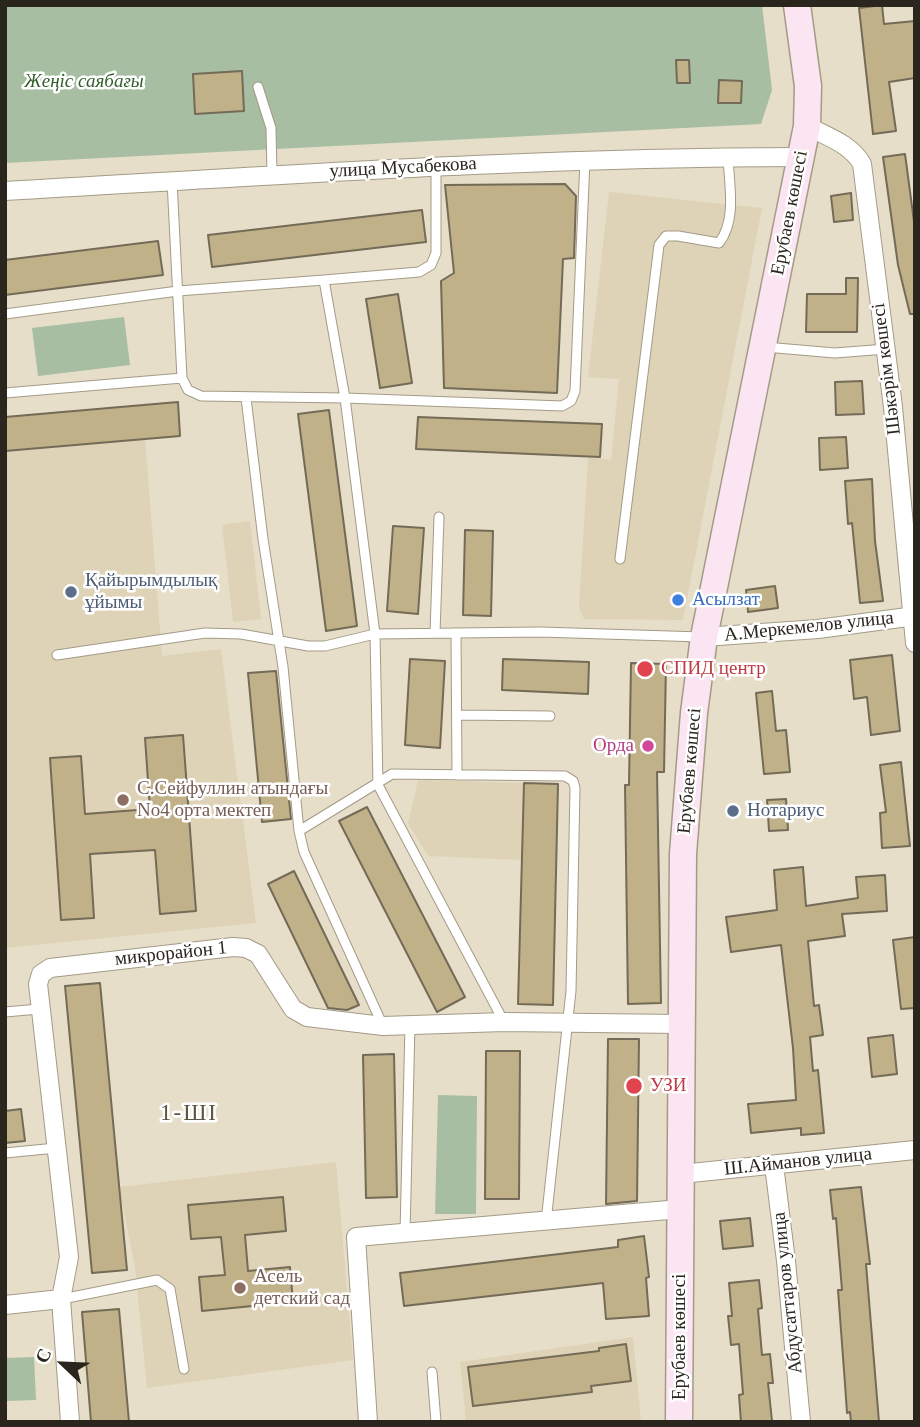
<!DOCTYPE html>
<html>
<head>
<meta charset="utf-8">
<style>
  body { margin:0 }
  #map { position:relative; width:920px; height:1427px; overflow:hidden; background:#e6dec8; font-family:Georgia,serif }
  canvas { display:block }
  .frame { position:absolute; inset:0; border:7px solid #2a261e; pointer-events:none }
  .north { position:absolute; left:28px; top:1329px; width:70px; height:70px; -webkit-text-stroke:5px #fff; paint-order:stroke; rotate:293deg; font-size:19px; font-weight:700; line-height:28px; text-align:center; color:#2a261e }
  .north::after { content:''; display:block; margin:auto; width:24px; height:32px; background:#2a261e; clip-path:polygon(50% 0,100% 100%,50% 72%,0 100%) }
</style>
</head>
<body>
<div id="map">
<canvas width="920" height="1427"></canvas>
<div class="frame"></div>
<div class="north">С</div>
</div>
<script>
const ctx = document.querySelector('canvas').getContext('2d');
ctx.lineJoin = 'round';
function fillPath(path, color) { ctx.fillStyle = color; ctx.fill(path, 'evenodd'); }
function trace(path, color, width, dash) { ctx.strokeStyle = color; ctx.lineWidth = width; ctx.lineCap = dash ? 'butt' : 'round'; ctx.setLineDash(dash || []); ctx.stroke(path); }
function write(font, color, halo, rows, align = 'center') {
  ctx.font = font + ' Georgia,serif'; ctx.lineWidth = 5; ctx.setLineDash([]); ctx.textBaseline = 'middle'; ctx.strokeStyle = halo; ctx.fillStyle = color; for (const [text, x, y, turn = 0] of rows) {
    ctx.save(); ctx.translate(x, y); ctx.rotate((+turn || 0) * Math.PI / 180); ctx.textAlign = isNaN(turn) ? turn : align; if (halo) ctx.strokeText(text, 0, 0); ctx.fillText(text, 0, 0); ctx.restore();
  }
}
fillPath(new Path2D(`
  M609,192L762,208L683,620L584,619L579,607L588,457L611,460L619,379L588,377Z
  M145,439L162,656L221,649L256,923L5,948V451Z
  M250,521L261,619L233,622L222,525Z
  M418,780L524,783L522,860L428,856L408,823Z
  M336,1162L353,1360L147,1388L135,1267L119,1187Z
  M633,1337L641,1422H466L460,1362Z`), '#ded3b7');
fillPath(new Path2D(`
  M5,5H762L772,90L761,124L5,163Z
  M124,317L130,365L38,376L32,328Z
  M438,1095L477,1096L476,1214H435Z
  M34,1357L36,1400L5,1401V1358Z`), '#a7bea3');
const building = new Path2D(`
  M882,5L884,24L915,21V78L889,82L896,131L873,134L859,8Z
  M676,60H689L690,83H677Z
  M242,71L244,111L195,114L193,74Z
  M719,80L742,81L741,103H718Z
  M905,154L915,229V314H910L898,265L883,157Z
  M565,184L576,196L574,258L563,259L557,393L444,388L441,281L454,273L445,185Z
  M851,193L853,220L834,222L831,196Z
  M422,210L426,242L212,267L208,235Z
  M158,241L163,275L5,295V260Z
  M846,278H858L857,332H806L807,294H846Z
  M398,294L412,383L380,388L366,299Z
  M862,381L864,414L836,415L835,382Z
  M178,402L180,436L5,451V417Z
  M329,410L357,626L326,631L298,414Z
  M418,417L602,424L600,457L416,449Z
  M846,437L848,468L820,470L819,438Z
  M872,479L875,541L883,601L860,603L852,523L848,524L845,481Z
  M393,526L424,528L418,614L387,611Z
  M465,530L493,531L491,616L463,615Z
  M775,586L778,608L748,612L746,590Z
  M892,655L900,731L871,735L867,697L854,699L850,660Z
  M410,659L445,661L440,748L405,745Z
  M503,659L589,662L588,694L502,690Z
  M631,663L666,664L664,772H657L661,1003L628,1004L625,785H629Z
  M276,671L291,819L262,822L248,673Z
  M772,691L776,731L786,730L790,772L764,774L756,693Z
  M183,735L196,911L160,914L155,850L90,854L94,918L61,920L50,758L81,756L85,814L150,809L145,738Z
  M901,762L910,846L882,848L880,813L886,812L880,765Z
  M524,783L558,784L553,1005L518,1004Z
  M786,799L788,830L769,831L767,800Z
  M367,807L465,997L437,1012L339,821Z
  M803,867L806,906L858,898L856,877L885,875L887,911L842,914L845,936L808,941L814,1006L819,1005L823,1035L810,1037L813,1071L818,1070L824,1133L801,1135V1128L751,1133L748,1104L796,1100L793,1048L781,945L731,952L726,917L777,910L774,870Z
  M294,871L359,1005L347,1010L328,1008L268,884Z
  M915,937V1008L901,1009L893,940Z
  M100,983L127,1270L92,1273L65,986Z
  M893,1035L897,1074L872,1077L868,1038Z
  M608,1039H639L637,1201L606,1204Z
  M486,1051H520L519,1199H485Z
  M394,1054L397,1197L366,1198L363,1055Z
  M21,1109L25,1141L5,1143V1111Z
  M861,1187L870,1264H866L879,1422H851L850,1412L847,1413L845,1384L838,1290H842L836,1218L833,1219L830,1190Z
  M283,1197L286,1231L245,1235L248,1271L290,1267L293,1302L202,1311L199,1277L225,1275L221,1237L191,1239L188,1205Z
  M750,1218L753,1246L723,1249L720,1221Z
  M644,1236L649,1277L646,1278L649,1316L606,1319L603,1283L404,1306L400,1273L618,1247V1240Z
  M759,1280L762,1308L758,1309L762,1355L770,1354L773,1383H768L772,1421L741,1422L739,1395L743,1394L739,1344L731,1345L728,1316H732L729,1283Z
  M119,1309L129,1422H91L82,1312Z
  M626,1344L631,1381L591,1386L592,1392L473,1406L468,1367L599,1351V1348Z`);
fillPath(building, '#c1b188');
trace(building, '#736b57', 2);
const lane = new Path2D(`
  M258,87L271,128L272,174
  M172,181L182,378L188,390L201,396L345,398L562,406L571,401L575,391L585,160
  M5,314L178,291L324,280
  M765,347L835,353L886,349
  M5,393L182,378
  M246,398L263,539L283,667L299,831L304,852L383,1026
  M620,559L659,245L666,236H678L719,243C737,220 729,184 728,157
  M435,633L439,517
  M456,633L457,775
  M57,655L205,633L241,634L308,646H325L375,634L540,632L702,637
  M457,715L550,716
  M378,785L375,634L345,398L324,280L419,272L431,265L436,253V167
  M378,785L504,1022
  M299,831L392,774L565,776L573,781L575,788L571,991L546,1222
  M5,1012L39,1009
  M5,1153L56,1148
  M405,1233L410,1025
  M62,1299L157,1280L170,1289L184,1369
  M432,1372L436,1422`);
const street = new Path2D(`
  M807,126C826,136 851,144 862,164L893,407L915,643
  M5,191C271,176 535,157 801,157
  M704,637L818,629L915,616
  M774,1165L786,1261L801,1422
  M681,1174L915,1150
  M5,1305L61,1299
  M70,1422L61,1299L69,1257L38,984L41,974L50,968L233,947L246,948L258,954L293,1009L307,1017L383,1026L504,1022L681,1024
  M368,1422L356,1237L680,1209`);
const secondary = new Path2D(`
  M679,1422L683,854L694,713L704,637L807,126L808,86L797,5`);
trace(lane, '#a39b86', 11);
trace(street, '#a39b86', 20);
trace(secondary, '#a39b86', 29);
trace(lane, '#fff', 9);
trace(street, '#fff', 18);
trace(secondary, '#fbe5f2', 26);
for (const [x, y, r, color] of [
  [71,592,7,"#5c6f8a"],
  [678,600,7,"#3f7fe0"],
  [645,669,9,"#e0444e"],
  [648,746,7,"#d1479c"],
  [123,800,7,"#8d6e63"],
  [733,811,7,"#5c6f8a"],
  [634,1086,9,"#e0444e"],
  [240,1288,7,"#8d6e63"]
]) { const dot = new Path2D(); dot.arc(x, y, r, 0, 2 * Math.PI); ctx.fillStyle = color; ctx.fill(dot); trace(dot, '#fff', 2.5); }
write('italic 19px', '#335d2d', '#fff', [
  ["Жеңіс саябағы",84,82]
]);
write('19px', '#2a261e', '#fff', [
  ["улица Мусабекова",403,168,-3],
  ["Ерубаев көшесі",790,213,-79],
  ["Шәкәрім көшесі",887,369,-97],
  ["А.Меркемелов улица",809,627,-6],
  ["Ерубаев көшесі",690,771,-85],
  ["микрорайон 1",171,954,-6],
  ["Ш.Айманов улица",798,1162,-6],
  ["Абдусаттаров улица",788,1293,-96],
  ["Ерубаев көшесі",680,1337,-90]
]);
write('19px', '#4e5e75', '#fff', [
  ["Қайырымдылық",85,581],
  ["ұйымы",85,603],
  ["Нотариус",747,811]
], 'left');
write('19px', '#366cbe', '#fff', [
  ["Асылзат",692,600]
], 'left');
write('19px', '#be3a42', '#fff', [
  ["СПИД центр",661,669],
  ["УЗИ",650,1086]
], 'left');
write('19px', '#b23c85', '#fff', [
  ["Орда",634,746]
], 'right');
write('19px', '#785e54', '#fff', [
  ["С.Сейфуллин атындағы",137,789],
  ["No4 орта мектеп",137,811],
  ["Асель",254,1277],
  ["детский сад",254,1299]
], 'left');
ctx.letterSpacing = '2px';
write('23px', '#5c5541', '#fff', [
  ["1-ШІ",189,1114]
]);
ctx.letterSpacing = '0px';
</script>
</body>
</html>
